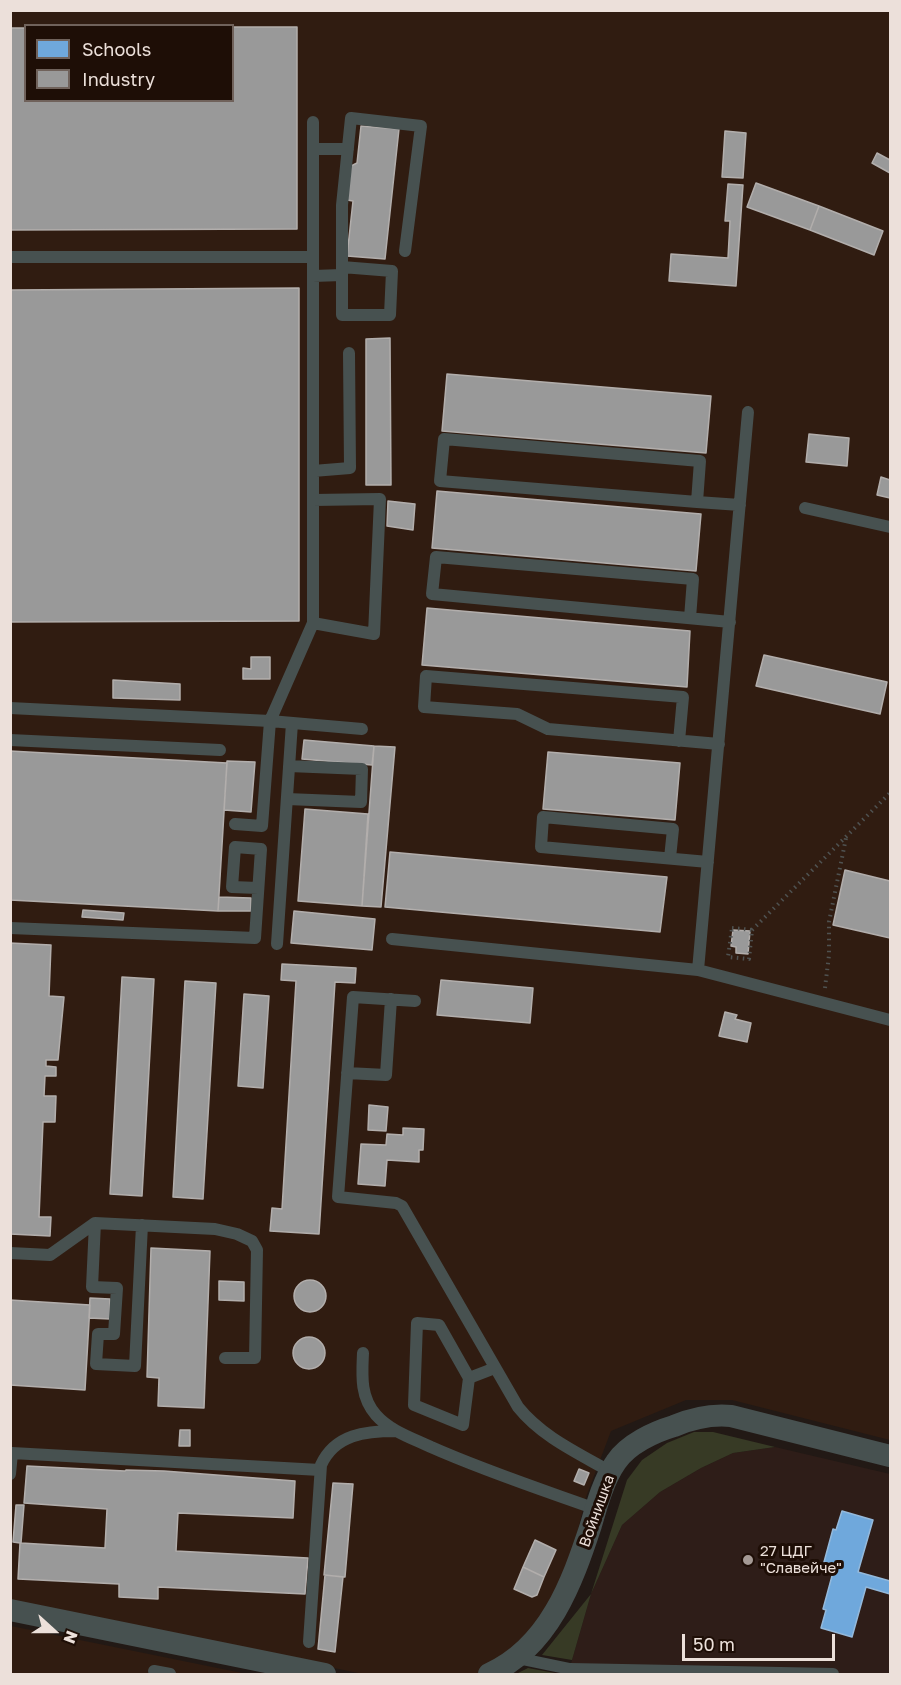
<!DOCTYPE html>
<html>
<head>
<meta charset="utf-8">
<style>
  body { margin:0 }
  #map { position:relative; width:901px; height:1685px; overflow:hidden; background:#221915; font-family:"Golos Text",sans-serif }
  canvas { display:block }
  .frame { position:absolute; inset:0; border:12px solid #ece0da; pointer-events:none }
  .legend { position:absolute; left:24px; top:24px; width:210px; height:78px; box-sizing:border-box; background:#1e0e06; border:2px solid #70625b; margin:0; padding:8px 10px; list-style:none; font-size:18px; color:#ece0da }
  .legend li { display:flex; align-items:center; gap:12px; height:30px }
  .legend b { width:30px; border:2px solid #70625b }
  .north { position:absolute; left:24px; top:1601px; width:60px; height:60px; -webkit-text-stroke:4px #1e0e06; paint-order:stroke; rotate:111deg; font-size:16px; font-weight:700; line-height:24px; text-align:center; color:#ece0da }
  .north::after { content:''; display:block; margin:auto; width:21px; height:27px; background:#ece0da; clip-path:polygon(50% 0,100% 100%,50% 72%,0 100%) }
  .scale { position:absolute; left:682px; top:1634px; width:153px; height:27px; box-sizing:border-box; border:3px solid #ece0da; border-top:0; padding-left:8px; font-size:18px; line-height:21px; white-space:nowrap; color:#ece0da; -webkit-text-stroke:4px #1e0e06; paint-order:stroke }
</style>
</head>
<body>
<div id="map">
<canvas width="901" height="1685"></canvas>
<div class="frame"></div>
<ul class="legend">
<li><b style="height:16px;background:#6fa8dc"></b>Schools</li>
<li><b style="height:16px;background:#999"></b>Industry</li>
</ul>
<div class="north">N</div>
<div class="scale">50 m</div>
</div>
<script>
const ctx = document.querySelector('canvas').getContext('2d');
ctx.lineJoin = 'round';
function fillPath(path, color) { ctx.fillStyle = color; ctx.fill(path, 'evenodd'); }
function trace(path, color, width, dash) { ctx.strokeStyle = color; ctx.lineWidth = width; ctx.lineCap = dash ? 'butt' : 'round'; ctx.setLineDash(dash || []); ctx.stroke(path); }
function write(font, color, halo, rows, align = 'center') {
  ctx.font = font + ' "Golos Text",sans-serif'; ctx.lineWidth = 6; ctx.setLineDash([]); ctx.textBaseline = 'middle'; ctx.strokeStyle = halo; ctx.fillStyle = color; for (const [text, x, y, turn = 0] of rows) {
    ctx.save(); ctx.translate(x, y); ctx.rotate((+turn || 0) * Math.PI / 180); ctx.textAlign = isNaN(turn) ? turn : align; if (halo) ctx.strokeText(text, 0, 0); ctx.fillText(text, 0, 0); ctx.restore();
  }
}
fillPath(new Path2D(`
  M11,11H890V1440L732,1400H686L611,1431L586,1497L570,1562L543,1617L495,1665L476,1674H363L11,1601ZM26,26H232V100H26Z
  M11,1626L247,1674H11Z`), '#301c11');
fillPath(new Path2D(`
  M775,1447L890,1474V1674H568L591,1594L622,1525L660,1492L701,1468L733,1453Z`), '#2e1d18');
fillPath(new Path2D(`
  M694,1432H713L775,1447L733,1453L701,1468L660,1492L622,1525L591,1594L572,1660L542,1655L591,1594L627,1480L642,1460L667,1443Z
  M528,1668L560,1674H516Z`), '#373a25');
const schools = new Path2D(`
  M842,1511L873,1520L858,1572L890,1581V1594L866,1587L852,1637L821,1628L826,1610L823,1609L835,1565L824,1562L833,1529L836,1530Z`);
fillPath(schools, '#6fa8dc');
trace(schools, '#94b9db', 1.5);
const industry = new Path2D(`
  M232,27H297V229L10,230V28H26V100H232Z
  M361,126L399,129L385,259L347,256L353,201L347,200L351,166L357,163Z
  M725,131L746,133L743,178L722,177Z
  M877,153L890,160V173L872,163Z
  M756,183L819,206L810,230L747,207Z
  M728,184L743,185L736,286L669,281L671,254L728,258L730,221H725Z
  M819,206L883,231L874,255L810,230Z
  M299,288V621L10,622V290Z
  M390,338L391,485H366V339Z
  M447,374L711,396L706,453L442,431Z
  M809,434L849,438L847,466L806,462Z
  M881,477L890,480V498L877,495Z
  M437,491L701,514L696,571L432,548Z
  M388,501L415,504L413,530L387,526Z
  M427,608L690,631L687,687L422,665Z
  M764,655L887,682L880,714L756,686Z
  M251,657H270V679H243V668L251,669Z
  M113,680L180,684V700L113,698Z
  M304,740L374,746L372,765L302,759Z
  M374,746L395,747L381,907L362,906Z
  M10,751L227,763L218,911L10,900Z
  M548,752L680,763L675,820L543,809Z
  M227,761L255,762L251,812L224,810Z
  M305,809L368,814L362,906L298,901Z
  M390,852L667,877L660,932L385,907Z
  M845,870L890,881V938L833,925Z
  M219,897L251,898V911H218Z
  M83,910L124,913L123,920L82,917Z
  M294,911L375,919L372,950L291,943Z
  M733,930L750,931L748,954L736,953V947L731,946Z
  M10,943L51,945L49,996L64,997L58,1060H46V1066L56,1067V1076H45L44,1096H56L55,1122H43L39,1217H51L50,1236L10,1234Z
  M282,964L356,968L355,983L335,982L319,1234L270,1231L272,1208L282,1209L296,981L281,980Z
  M122,977L154,979L142,1196L110,1194Z
  M441,980L533,988L530,1023L437,1015Z
  M185,981L216,983L203,1199L173,1197Z
  M244,994L269,996L263,1088L238,1086Z
  M725,1012L737,1015L735,1019L751,1023L747,1042L719,1036Z
  M369,1105L388,1107L386,1131L368,1130Z
  M403,1128L424,1129L423,1150H419V1162L387,1160L385,1186L358,1184L361,1144L386,1145L387,1134L403,1135Z
  M151,1248L210,1251L204,1408L158,1406L159,1378L147,1377Z
  M294 1296a16 16 0 1 1 32 0a16 16 0 1 1-32 0Z
  M219,1281L244,1282V1301L219,1300Z
  M90,1298L110,1299V1319L89,1318Z
  M10,1300L90,1305L85,1390L10,1385Z
  M293 1353a16 16 0 1 1 32 0a16 16 0 1 1-32 0Z
  M180,1430H190V1446H179Z
  M27,1466L125,1471L126,1470L164,1471L295,1481L293,1518L178,1513L176,1551L308,1558L305,1594L158,1587V1599L119,1597V1584L18,1579L20,1543L13,1542L16,1505H24L21,1543L105,1548L107,1509L24,1503Z
  M579,1469L589,1473L584,1485L574,1481Z
  M333,1483L353,1484L345,1577L324,1575Z
  M535,1540L556,1550L544,1577L523,1567Z
  M523,1567L544,1577L537,1595L532,1597L514,1589Z
  M325,1575L343,1577L335,1652L318,1649Z`);
fillPath(industry, '#999');
trace(industry, '#b2aeac', 1.5);
trace(new Path2D(`
  M732,928L752,930L749,959L728,957Z
  M752,930L890,793
  M825,988L829,955V922L846,838`), '#4f5251', 4, [1.5, 4.5]);
trace(new Path2D(`
  M313,149H348
  M10,257H312
  M342,275V315H390L392,271L342,267
  M313,276L342,275V205L351,118L421,126L405,251
  M748,412L698,970L890,1020
  M313,471L350,468L349,353
  M313,500L380,499L374,634L313,623
  M697,502L700,461L444,439L440,481L697,502L740,505
  M805,508L890,527
  M690,618L693,579L436,557L432,594L730,622
  M10,708L270,721L313,623V122
  M10,740L220,750
  M679,741L683,697L426,676L424,707L517,714L548,729L719,744
  M287,799L361,802L362,769L289,766
  M235,824L262,826L270,721L362,729
  M670,858L673,829L543,817L541,847L708,862
  M10,928L255,938L261,849L235,847L232,887L258,888
  M392,939L698,970
  M277,944L292,723
  M415,1001L353,997L338,1197L396,1203L402,1206L518,1407C542,1437 578,1453 611,1472
  M347,1073L386,1075L391,999
  M95,1223L92,1287L117,1288L114,1334H98L96,1364L135,1366L142,1225
  M10,1253L50,1255L95,1223L215,1229L237,1234L252,1241L257,1250L255,1358H225
  M363,1353C362,1375 360,1397 376,1415C390,1431 412,1438 431,1447C485,1471 540,1489 596,1509
  M469,1378L463,1425L414,1405L417,1323L439,1325L469,1378L495,1368
  M10,1474L12,1453L320,1470
  M309,1642L321,1465C335,1434 366,1431 396,1431
  M517,1658L570,1669L833,1674
  M154,1671L170,1674`), '#475150', 12);
trace(new Path2D(`
  M10,1610L325,1674
  M489,1674C549,1647 572,1583 591,1525C597,1504 604,1479 616,1462C628,1444 654,1432 674,1426C693,1418 710,1414 731,1416L890,1456`), '#475150', 22);
for (const [x, y, r, color] of [
  [748,1560,6,"#a59a95"]
]) { const dot = new Path2D(); dot.arc(x, y, r, 0, 2 * Math.PI); ctx.fillStyle = color; ctx.fill(dot); trace(dot, '#1e0e06', 2); }
write('15px', '#ece0da', '#1e0e06', [
  ["Войнишка",597,1511,-70]
]);
write('15px', '#ece0da', '#1e0e06', [
  ["27 ЦДГ",760,1551],
  ["\"Славейче\"",760,1568]
], 'left');
</script>
</body>
</html>
